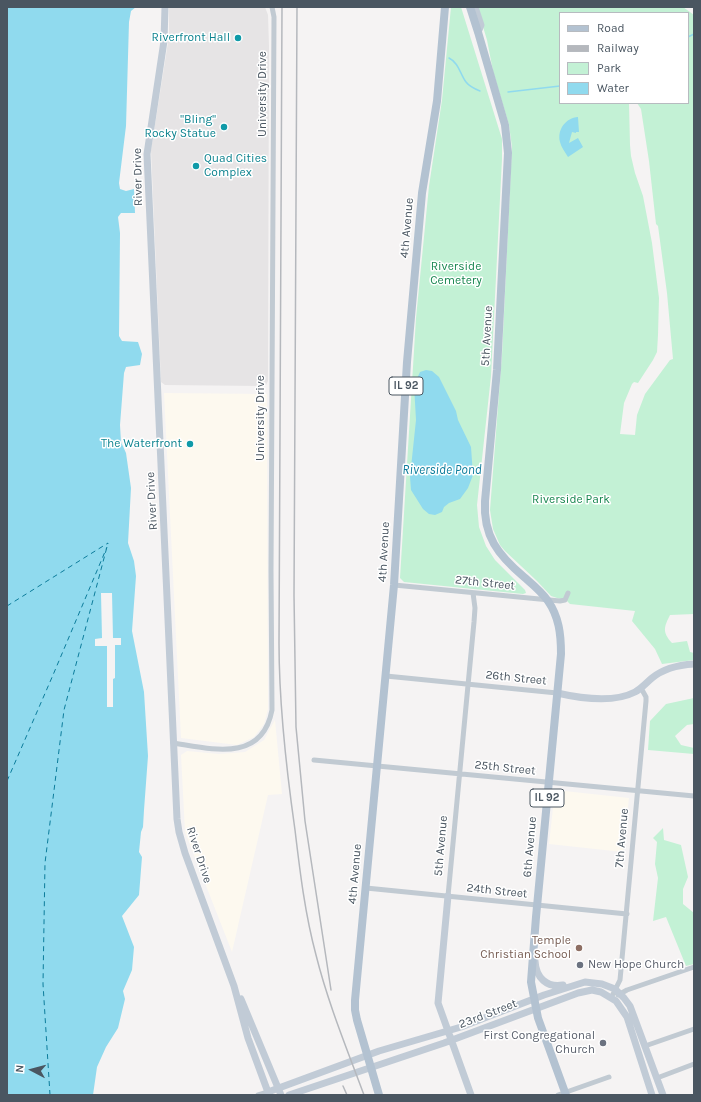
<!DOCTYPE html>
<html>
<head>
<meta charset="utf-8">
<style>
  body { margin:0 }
  #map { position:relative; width:701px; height:1102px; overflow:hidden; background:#f5f3f3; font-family:Karla,sans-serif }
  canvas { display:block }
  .frame { position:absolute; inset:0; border:8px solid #4a5661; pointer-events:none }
  .legend { position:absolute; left:559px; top:12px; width:130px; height:92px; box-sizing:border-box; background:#fff; border:1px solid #b7bbc0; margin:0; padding:5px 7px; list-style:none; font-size:12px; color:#4a5661 }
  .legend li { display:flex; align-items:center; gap:8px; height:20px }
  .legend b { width:20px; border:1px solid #b7bbc0 }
  .north { position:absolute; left:12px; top:1050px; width:40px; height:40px; -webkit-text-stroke:3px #fff; paint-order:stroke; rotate:276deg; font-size:11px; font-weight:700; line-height:16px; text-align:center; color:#4a5661 }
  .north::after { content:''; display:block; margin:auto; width:14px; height:18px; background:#4a5661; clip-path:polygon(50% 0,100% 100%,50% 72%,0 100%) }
</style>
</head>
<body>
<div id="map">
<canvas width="701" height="1102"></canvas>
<div class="frame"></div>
<ul class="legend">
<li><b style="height:5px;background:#b3c2d1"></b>Road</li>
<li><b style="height:5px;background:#b5b8bd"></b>Railway</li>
<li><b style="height:11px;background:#c3f1d5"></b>Park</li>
<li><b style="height:11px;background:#90daee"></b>Water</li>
</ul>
<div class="north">N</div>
</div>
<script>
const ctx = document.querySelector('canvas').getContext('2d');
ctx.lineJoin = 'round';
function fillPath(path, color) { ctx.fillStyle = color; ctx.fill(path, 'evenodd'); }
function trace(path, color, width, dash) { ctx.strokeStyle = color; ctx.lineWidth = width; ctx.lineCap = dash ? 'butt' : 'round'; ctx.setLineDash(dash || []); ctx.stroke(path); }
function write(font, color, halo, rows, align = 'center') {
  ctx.font = font + ' Karla,sans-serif'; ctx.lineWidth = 3; ctx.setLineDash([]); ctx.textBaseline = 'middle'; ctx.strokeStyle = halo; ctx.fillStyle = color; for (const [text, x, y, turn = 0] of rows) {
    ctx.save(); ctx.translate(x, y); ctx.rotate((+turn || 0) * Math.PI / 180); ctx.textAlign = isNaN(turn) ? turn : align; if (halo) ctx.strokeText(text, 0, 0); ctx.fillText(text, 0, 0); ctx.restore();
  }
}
fillPath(new Path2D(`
  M164,393L267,394L268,709L264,724L254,737L237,745L181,738Z
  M275,720L282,794L268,795L232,952L185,832L181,755L187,751L219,754L245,752L264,740Z
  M555,790L629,798L623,852L549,844Z`), '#fdf9ef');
fillPath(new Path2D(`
  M169,7H265L268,15L269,46L268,381L266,385L262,386L165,385L161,382L151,150L169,36Z`), '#e6e4e5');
fillPath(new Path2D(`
  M451,7H461L502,139V159L491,376L477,505L479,527L486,546L495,560L525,590L526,593L523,594L404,582L400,578L416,318L429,186L442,100Z
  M477,7H683L694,15V614L670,615C664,627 662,632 672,643L687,641L690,652L694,653V660L662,664L655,649L632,621L635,611L570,604L564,598L560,599L551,596L537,581L505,551L500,545L493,529L490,510L502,355L512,147L509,125L493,71L487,40ZM560,13H688V103H637L641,109L649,161L656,224L658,226L667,293L673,359L670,360L645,394L637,415L635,435L620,434L624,403L632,384L634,382L638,383L653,360L657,352L658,335L659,298L652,243L643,196L635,173L631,156L630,145L629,103H560Z
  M694,698V724L687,725L675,736L681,745L694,748V754L648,750L650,721L666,704Z
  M663,828L664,840L681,845L688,877L683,889V904L694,913V964L686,966L666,917L653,921L658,878L655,864L657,842L653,838Z`), '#c3f1d5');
fillPath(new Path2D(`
  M7,7H157H136L131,11L129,22L126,126L119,183L120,189L126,191L134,189L135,213H121L118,217L120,233L119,336L122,341L138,342L142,354L140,365L126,367L124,373L120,425L121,442L126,453L131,488L128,543L134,561L136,576L132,631L144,692L148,756L144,810L143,827L141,832L139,852L142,857L139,895L122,916L134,947L132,970L123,991L125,999L118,1028L106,1047L97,1067L93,1095H7Z
  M578,117L579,132H576V133L572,132L569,143L578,138L583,147L568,157C565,152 561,147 560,142C557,129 566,118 578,117Z
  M426,370L432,371L439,377L456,411L458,420L471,447L473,475L468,488L460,499L449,503L444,507L442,512L435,515L429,514L423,509L411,490L410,477L416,420L414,385L420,372Z`), '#90daee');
fillPath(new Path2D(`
  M101,593H112L113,638H121V645H115V678L113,679V707H107V646H95V639L102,638Z`), '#f5f3f3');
trace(new Path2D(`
  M688,37L694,34
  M449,58C459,63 460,74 466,82C469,86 475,89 480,91
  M508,92L560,86`), '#90daee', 1.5);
trace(new Path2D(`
  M7,606L108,543
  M7,781L53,675L107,547
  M50,1095L43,984L45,863L64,710L108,543`), '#0c7c9b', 1, [5, 4]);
trace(new Path2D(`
  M394,585L560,601L565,600L568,593
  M386,676L557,693
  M173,743C212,749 262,763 272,710L271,570L274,17L272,7
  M314,760L694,796
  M366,888L627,914
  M448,896L474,622L475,608L473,593
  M618,995L627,990L694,967
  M611,998L620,980L646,701V697L641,688
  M645,1046L694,1029
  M657,1078L694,1064
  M258,1095L268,1092
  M558,1095L609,1077`), '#c1cad2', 5);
trace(new Path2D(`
  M165,7L164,41L147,154L177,819L179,832L185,853L234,986L248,1038L269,1095
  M475,7L481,25L478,32
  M557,693C579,698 614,703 635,692C641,689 646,683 652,678C664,668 678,665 694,664
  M448,896L438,1003L471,1095
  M535,961C536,978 547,988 563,985
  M241,999L281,1095
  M268,1092L379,1051L461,1027L544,995L585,982L602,984L615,989L624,998L630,1006L663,1095
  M289,1095L444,1043L578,993L592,990L601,992L616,1001L627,1017L652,1095`), '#c1cbd6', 7);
trace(new Path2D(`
  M470,7L478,32L505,125L508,153L497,370L485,501C483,536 498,555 524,577C532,584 541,591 548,601C559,617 561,634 561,654L536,917L531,982L538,1018L566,1095
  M379,1095L357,1020L355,1010V1000L394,585L407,362L422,193L437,101L445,7`), '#b3c2d1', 8);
trace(new Path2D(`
  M282,7L279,643C279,706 286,767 295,830C300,872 305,914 316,955C328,1003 347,1049 364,1095
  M297,7L294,595L296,727L305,821L331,990
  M343,1086L347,1095`), '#b5b8bd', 1.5);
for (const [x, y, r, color] of [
  [238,38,4,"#0f9aa8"],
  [224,127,4,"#0f9aa8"],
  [196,166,4,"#0f9aa8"],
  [190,444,4,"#0f9aa8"],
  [579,948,4,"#8d6e63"],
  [580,965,4,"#6b7280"],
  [603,1043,4,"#6b7280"]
]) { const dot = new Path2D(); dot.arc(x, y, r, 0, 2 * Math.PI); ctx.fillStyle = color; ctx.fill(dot); trace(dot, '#fff', 1.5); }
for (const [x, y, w] of [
  [406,386,34],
  [547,798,34]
]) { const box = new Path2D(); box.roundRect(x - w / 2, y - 9, w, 18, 3); ctx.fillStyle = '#fff'; ctx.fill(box); trace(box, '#4a5661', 1); }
write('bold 11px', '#4a5661', null, [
  ["IL 92",406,386],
  ["IL 92",547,798]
]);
write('12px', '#0d838f', '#fff', [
  ["Riverfront Hall",230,38],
  ["\"Bling\"",216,120],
  ["Rocky Statue",216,134],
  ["Quad Cities",204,159,"left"],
  ["Complex",204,173,"left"],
  ["The Waterfront",182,444]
], 'right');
write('12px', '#4a5661', '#fff', [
  ["University Drive",263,94,-90],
  ["River Drive",138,177,-91],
  ["4th Avenue",407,228,-85],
  ["5th Avenue",487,336,-87],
  ["University Drive",261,418,-90],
  ["River Drive",152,501,-93],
  ["4th Avenue",384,552,-87],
  ["27th Street",485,583,6],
  ["26th Street",516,678,6],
  ["25th Street",505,768,6],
  ["7th Avenue",622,838,-85],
  ["5th Avenue",441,846,-85],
  ["6th Avenue",530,847,-85],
  ["River Drive",199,855,72],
  ["4th Avenue",355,874,-85],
  ["24th Street",497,891,6],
  ["23rd Street",488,1014,-21]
]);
write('12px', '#17864f', '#fff', [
  ["Riverside",456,267],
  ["Cemetery",456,281],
  ["Riverside Park",571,500]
]);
write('12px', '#785e54', '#fff', [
  ["Temple",571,941],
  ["Christian School",571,955]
], 'right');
write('12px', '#5b616d', '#fff', [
  ["New Hope Church",588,965],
  ["First Congregational",595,1036,"right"],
  ["Church",595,1050,"right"]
], 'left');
write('italic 13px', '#0c7c9b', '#fff', [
  ["Riverside Pond",442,470]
]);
</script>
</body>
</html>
